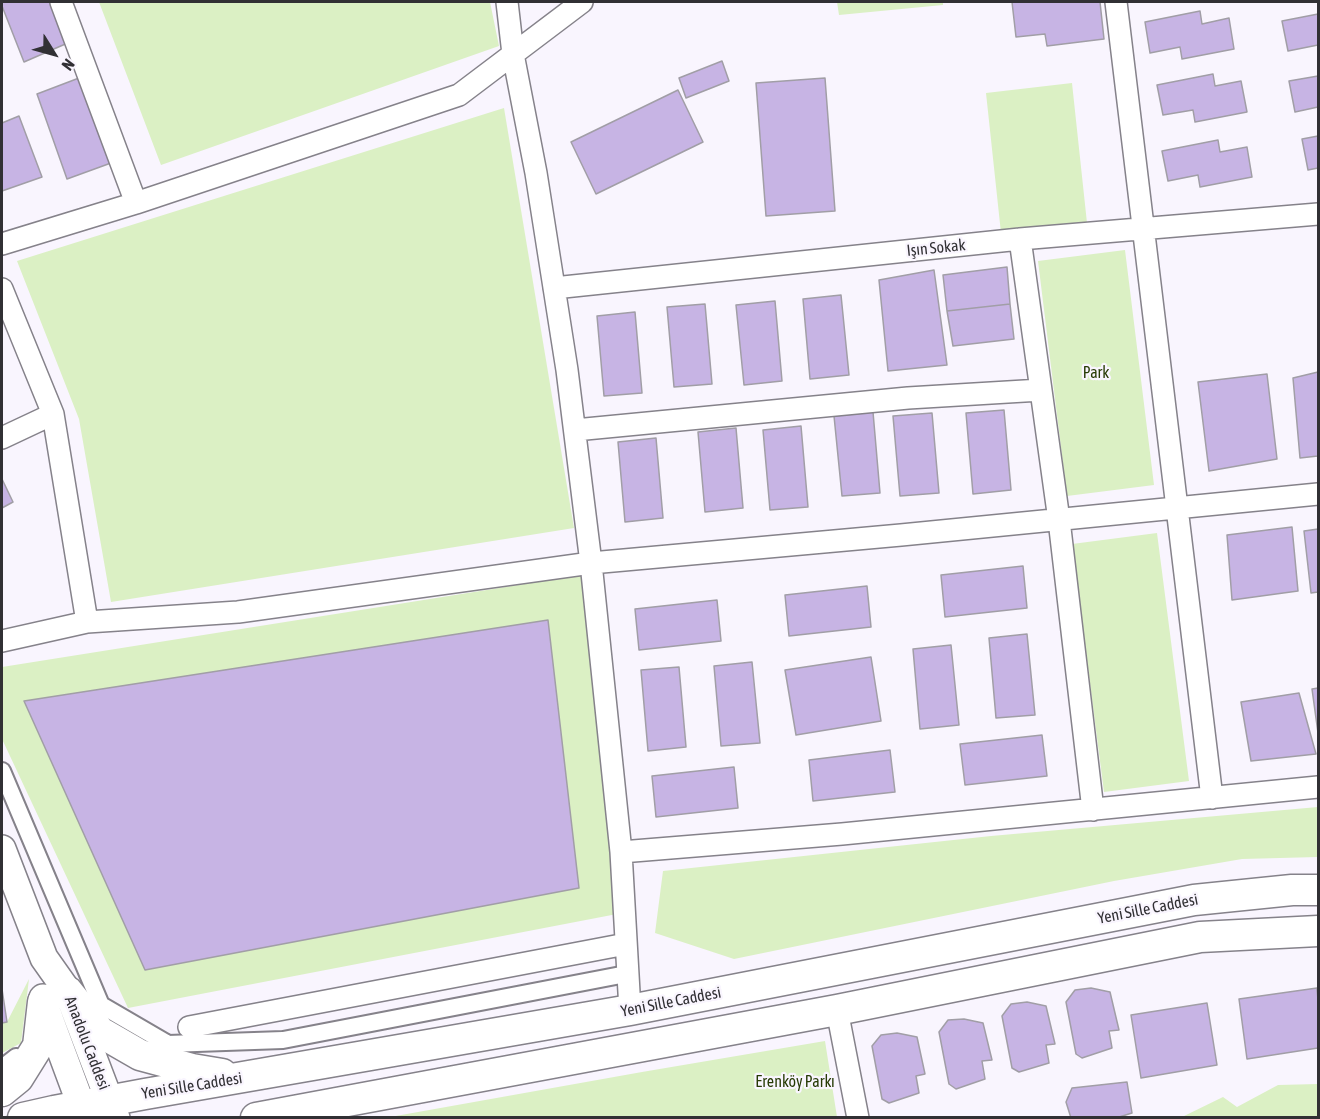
<!DOCTYPE html>
<html>
<head>
<meta charset="utf-8">
<style>
  body { margin:0 }
  #map { position:relative; width:1320px; height:1119px; overflow:hidden; background:#f9f5fe; font-family:"Asap Condensed",sans-serif }
  canvas { display:block }
  .frame { position:absolute; inset:0; border:3px solid #313034; pointer-events:none }
  .north { position:absolute; left:24px; top:24px; width:60px; height:60px; -webkit-text-stroke:4px #f9f5fe; paint-order:stroke; rotate:127deg; font-size:16px; font-weight:700; line-height:24px; text-align:center; color:#313034 }
  .north::after { content:''; display:block; margin:auto; width:21px; height:27px; background:#313034; clip-path:polygon(50% 0,100% 100%,50% 72%,0 100%) }
</style>
</head>
<body>
<div id="map">
<canvas width="1320" height="1119"></canvas>
<div class="frame"></div>
<div class="north">N</div>
</div>
<script>
const ctx = document.querySelector('canvas').getContext('2d');
ctx.lineJoin = 'round';
function fillPath(path, color) { ctx.fillStyle = color; ctx.fill(path, 'evenodd'); }
function trace(path, color, width, dash) { ctx.strokeStyle = color; ctx.lineWidth = width; ctx.lineCap = dash ? 'butt' : 'round'; ctx.setLineDash(dash || []); ctx.stroke(path); }
function write(font, color, halo, rows, align = 'center') {
  ctx.font = font + ' "Asap Condensed",sans-serif'; ctx.lineWidth = 4.5; ctx.setLineDash([]); ctx.textBaseline = 'middle'; ctx.strokeStyle = halo; ctx.fillStyle = color; for (const [text, x, y, turn = 0] of rows) {
    ctx.save(); ctx.translate(x, y); ctx.rotate((+turn || 0) * Math.PI / 180); ctx.textAlign = isNaN(turn) ? turn : align; if (halo) ctx.strokeText(text, 0, 0); ctx.fillText(text, 0, 0); ctx.restore();
  }
}
fillPath(new Path2D(`
  M99,2H490L499,46L161,165Z
  M837,2H943V5L839,15Z
  M1072,83L1087,223L1001,233L986,93Z
  M504,108L574,528L111,602L79,419L17,261Z
  M1125,250L1154,485L1067,496L1038,261Z
  M1157,533L1189,781L1104,792L1072,544Z
  M581,575L617,914L128,1008L2,739V667Z
  M1318,807V857L1242,859L1114,881L734,959L655,933L663,871L991,836Z
  M29,979L21,1043L2,1053V1023L7,1022Z
  M825,1041L837,1117H390L642,1072Z
  M1318,1084V1117H1182L1223,1097L1237,1107L1278,1085Z`), '#dbf0c4');
const building = new Path2D(`
  M2,2H54L70,42L24,62L2,6Z
  M1012,2H1100L1104,39L1047,46L1045,34L1016,37Z
  M1200,11L1202,24L1229,18L1234,49L1182,59L1180,47L1150,53L1145,22Z
  M1318,14V49V45L1288,51L1282,21Z
  M722,61L729,81L686,98L679,78Z
  M1213,74L1215,86L1241,81L1247,112L1195,122L1193,110L1163,115L1157,85Z
  M1318,76V107L1295,112L1289,81Z
  M79,78L111,163L67,179L37,94Z
  M825,78L835,211L766,216L756,83Z
  M678,90L703,142L596,194L571,142Z
  M19,116L42,177L2,191V123Z
  M1318,136V168L1308,170L1302,139Z
  M1218,140L1220,152L1247,147L1252,177L1200,187L1198,175L1168,181L1162,151Z
  M1007,267L1010,304L947,311L943,275Z
  M934,270L947,365L888,371L879,280Z
  M841,295L849,375L810,379L803,299Z
  M775,301L782,381L744,385L736,305Z
  M705,304L712,384L674,387L667,307Z
  M1010,304L1014,339L953,346L947,311Z
  M635,312L642,393L604,396L597,316Z
  M1318,372V456L1300,458L1293,378Z
  M1267,374L1277,459L1209,471L1198,382Z
  M1004,410L1011,490L973,494L966,413Z
  M873,412L880,493L842,496L834,416Z
  M932,413L939,493L900,496L893,416Z
  M801,426L808,507L770,510L763,430Z
  M736,428L743,508L705,512L698,432Z
  M656,438L663,518L625,522L618,442Z
  M2,479L13,502L2,508Z
  M1292,527L1298,591L1232,600L1227,535Z
  M1318,529V592L1311,593L1304,531Z
  M1023,566L1027,608L945,617L941,575Z
  M867,586L871,627L789,636L785,595Z
  M717,600L721,641L639,650L635,609Z
  M548,620L579,888L145,970L24,701Z
  M1027,634L1035,715L996,718L989,638Z
  M951,645L959,725L920,729L913,649Z
  M871,657L881,721L796,735L785,670Z
  M752,662L760,743L721,746L714,666Z
  M679,667L686,747L648,751L641,670Z
  M1318,688V733L1312,689Z
  M1299,693L1316,754L1251,761L1241,702Z
  M1042,735L1047,776L965,785L960,744Z
  M890,750L895,792L813,801L809,760Z
  M734,767L738,808L656,817L652,776Z
  M1091,988L1110,992L1119,1030L1109,1031L1112,1048L1082,1058L1076,1054L1066,1002L1075,990Z
  M1317,988L1318,1000V1048L1247,1059L1239,999Z
  M2,989L7,1022L2,1023Z
  M1027,1002L1046,1006L1055,1044L1046,1045L1049,1063L1019,1072L1012,1068L1002,1016L1011,1004Z
  M1207,1003L1217,1065L1141,1078L1131,1015Z
  M964,1019L983,1023L992,1060L982,1061L985,1079L956,1089L949,1084L939,1032L948,1020Z
  M897,1033L917,1037L925,1074L916,1076L919,1093L889,1103L882,1099L872,1046L881,1035Z
  M1127,1082L1132,1113L1116,1118H1071L1066,1102L1072,1088Z`);
fillPath(building, '#c7b4e4');
trace(building, '#a19ea6', 1.5);
const pedestrian = new Path2D(`
  M2,771L101,1005L168,1044L283,1040L621,975
  M2,1068L16,1057`);
const minor = new Path2D(`
  M61,2L136,203
  M507,2L513,54L536,173L567,370L591,563L621,852L630,1010
  M1116,2L1212,798
  M1020,239L1059,520L1093,810
  M2,244L136,203L459,95L582,2
  M554,288L1020,239L1318,214
  M2,289L53,414L87,622
  M575,430L908,398L1041,390
  M2,438L53,414
  M2,641L87,622L238,612L591,563L901,535L1318,494
  M621,852L842,834L1318,787
  M837,1010L858,1118
  M189,1027L626,944`);
const tertiary = new Path2D(`
  M2,849L44,958L68,992L116,1118
  M43,998V1002L86,1118`);
const secondary = new Path2D(`
  M68,992L100,1032L140,1055L192,1069L222,1074
  M2,1091L18,1078L38,1046L43,1002
  M23,1118L54,1111L145,1094L630,1010L1194,900L1292,890H1318
  M256,1118L837,1010L1200,937L1318,931`);
trace(pedestrian, '#85828a', 20);
trace(minor, '#85828a', 24);
trace(tertiary, '#85828a', 30);
trace(secondary, '#85828a', 33);
trace(pedestrian, '#fff', 16);
trace(minor, '#fff', 21);
trace(tertiary, '#fff', 27);
trace(secondary, '#fff', 30);
write('16px', '#313034', '#f9f5fe', [
  ["Işın Sokak",936,248,-6],
  ["Yeni Sille Caddesi",1148,909,-11],
  ["Yeni Sille Caddesi",671,1002,-11],
  ["Anadolu Caddesi",87,1043,69],
  ["Yeni Sille Caddesi",192,1086,-9]
]);
write('16px', '#273b05', '#f9f5fe', [
  ["Park",1096,373],
  ["Erenköy Parkı",795,1082]
]);
</script>
</body>
</html>
